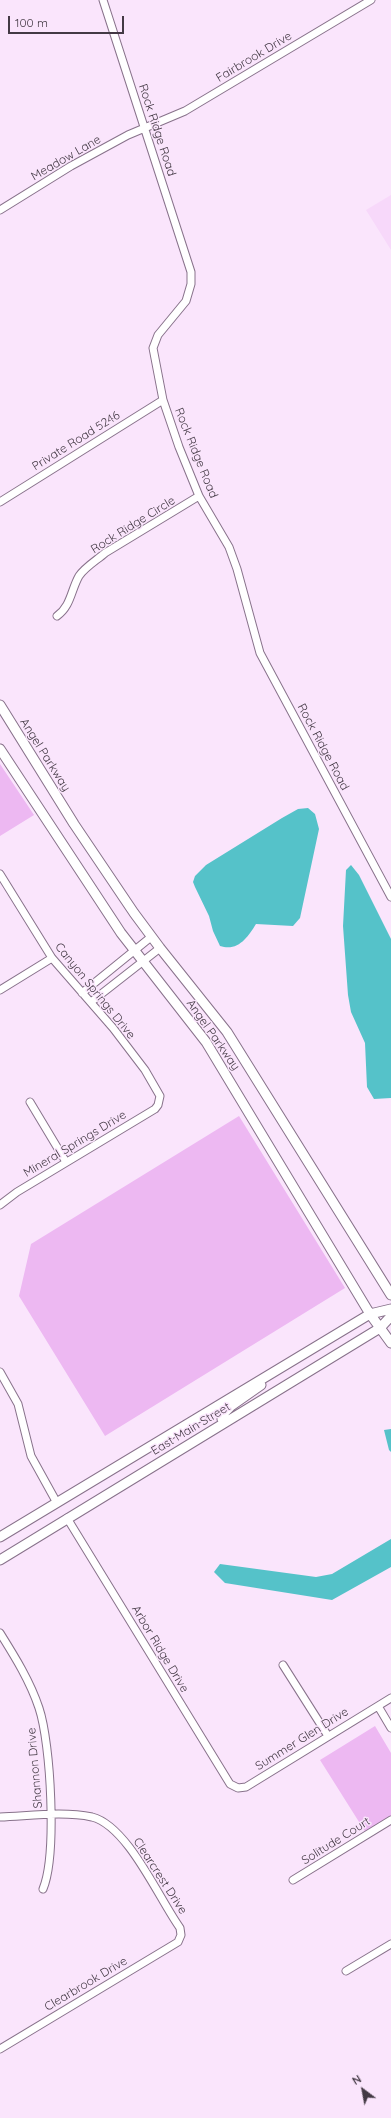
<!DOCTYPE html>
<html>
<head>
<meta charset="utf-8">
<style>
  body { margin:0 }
  #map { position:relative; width:391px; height:2118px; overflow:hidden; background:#fae5fc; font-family:Quicksand,sans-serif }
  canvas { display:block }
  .north { position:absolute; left:343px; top:2070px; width:40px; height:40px; -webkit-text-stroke:3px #fae5fc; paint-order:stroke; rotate:328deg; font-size:11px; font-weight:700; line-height:16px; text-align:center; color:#433944 }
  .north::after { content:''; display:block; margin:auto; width:14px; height:18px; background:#433944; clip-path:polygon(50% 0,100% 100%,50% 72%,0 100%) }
  .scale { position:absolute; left:8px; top:16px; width:116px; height:18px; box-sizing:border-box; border:2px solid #433944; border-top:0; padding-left:5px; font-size:12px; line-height:14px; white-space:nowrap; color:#433944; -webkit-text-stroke:3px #fae5fc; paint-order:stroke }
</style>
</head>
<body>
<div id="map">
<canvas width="391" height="2118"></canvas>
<div class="north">N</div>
<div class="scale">100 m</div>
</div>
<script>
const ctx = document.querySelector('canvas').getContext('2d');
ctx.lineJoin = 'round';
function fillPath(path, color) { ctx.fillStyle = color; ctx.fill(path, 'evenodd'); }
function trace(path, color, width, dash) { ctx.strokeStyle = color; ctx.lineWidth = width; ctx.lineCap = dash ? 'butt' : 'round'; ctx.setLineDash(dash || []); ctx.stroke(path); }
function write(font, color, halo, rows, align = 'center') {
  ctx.font = font + ' Quicksand,sans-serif'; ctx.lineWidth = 3; ctx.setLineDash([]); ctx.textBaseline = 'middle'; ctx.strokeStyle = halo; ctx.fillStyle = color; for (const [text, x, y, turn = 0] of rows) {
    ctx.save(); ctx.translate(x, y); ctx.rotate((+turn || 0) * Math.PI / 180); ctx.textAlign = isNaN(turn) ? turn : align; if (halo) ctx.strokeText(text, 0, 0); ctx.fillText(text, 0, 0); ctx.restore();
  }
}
fillPath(new Path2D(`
  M391,195V250L366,210Z`), '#f7d8fa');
fillPath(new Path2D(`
  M0,764L34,815L0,836Z
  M239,1116L345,1288L105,1436L19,1296L31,1244Z
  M375,1726L391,1753V1817L366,1833L320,1760Z`), '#edb8f2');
fillPath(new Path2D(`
  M308,808L315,814L319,829L300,918L293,926L256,924C248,937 238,952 220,946L213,931L209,916L195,887L193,882L195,876L206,865L282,818L298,809Z
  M351,865L359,875L391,939V1098L374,1099L367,1087L365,1043L351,1012L348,995L343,926L346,870Z
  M391,1429V1452L389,1450L384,1430Z
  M391,1539V1567L332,1600L225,1583L214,1572L220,1564L316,1577L332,1574Z`), '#55c2c9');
const minor = new Path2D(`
  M103,0L191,272V284L186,301L158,335L153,348L163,400L179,447L199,496L229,547L237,569L260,653L391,897
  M0,210L71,166L128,135L185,111L371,0
  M0,502L163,400
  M57,616C71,606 71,590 79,576C85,567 97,560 105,553L199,496
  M0,874L52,958L113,1028L145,1070L160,1096L158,1105L155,1109L17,1192L0,1205
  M0,990L52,958
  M82,993L151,937
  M91,1002L160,948
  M30,1102L66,1162
  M0,1372L18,1404L31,1456L57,1503
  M67,1518L230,1784L238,1788L246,1787L391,1698
  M0,1633C15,1657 30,1681 39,1708C51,1744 57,1855 43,1889
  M283,1665L328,1736
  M378,1706L391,1728
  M0,1817C29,1816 63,1811 92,1817C128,1826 159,1899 180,1928L181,1935L178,1942L0,2049
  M293,1880L391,1820
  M346,1971L391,1944`);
const major = new Path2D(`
  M0,705L74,824L134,913L160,948L227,1032L391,1295
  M0,749L121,933L206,1042L370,1314L391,1343
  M224,1423L222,1419L225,1412L231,1406L261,1385
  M0,1537L370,1314L391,1309
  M0,1560L380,1328L391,1316`);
trace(minor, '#88728b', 9);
trace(major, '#88728b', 11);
trace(minor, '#fff', 7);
trace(major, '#fff', 9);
write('12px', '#433944', '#fae5fc', [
  ["Fairbrook Drive",254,57,-31],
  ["Rock Ridge Road",157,130,72],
  ["Meadow Lane",66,158,-30],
  ["Private Road 5246",76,441,-32],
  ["Rock Ridge Road",196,453,68],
  ["Rock Ridge Circle",133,525,-32],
  ["Rock Ridge Road",323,747,62],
  ["Angel Parkway",45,755,58],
  ["Canyon Springs Drive",95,991,51],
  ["Angel Parkway",213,1035,55],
  ["Mineral Springs Drive",75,1144,-31],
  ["East Main Street",191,1429,-31],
  ["Arbor Ridge Drive",160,1649,59],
  ["Summer Glen Drive",302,1739,-32],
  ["Shannon Drive",35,1768,-95],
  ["Solitude Court",336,1841,-32],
  ["Clearcrest Drive",160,1876,57],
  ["Clearbrook Drive",86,1984,-31]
]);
</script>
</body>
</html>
